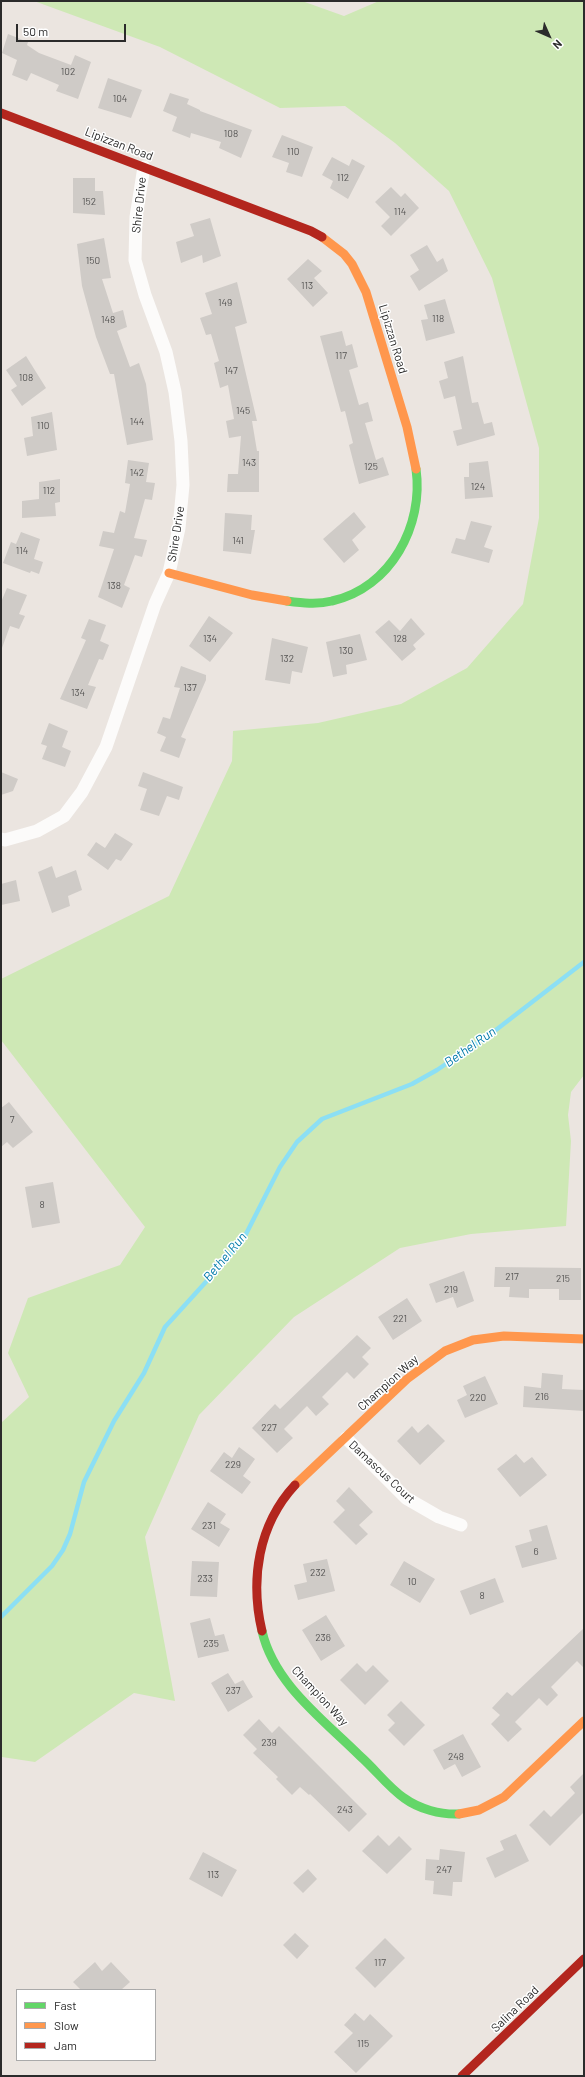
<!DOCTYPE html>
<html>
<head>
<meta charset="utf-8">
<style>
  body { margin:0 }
  #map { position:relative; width:585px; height:2077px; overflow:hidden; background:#ebe5e0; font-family:Barlow,sans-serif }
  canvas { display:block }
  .frame { position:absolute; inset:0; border:2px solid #2b2b2b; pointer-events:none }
  .legend { position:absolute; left:16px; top:1989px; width:140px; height:72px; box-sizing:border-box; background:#fff; border:1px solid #aaa; margin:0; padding:5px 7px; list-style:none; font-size:12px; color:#2b2b2b }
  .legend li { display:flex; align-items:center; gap:8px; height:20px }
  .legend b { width:20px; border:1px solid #aaa }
  .north { position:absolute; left:529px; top:16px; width:40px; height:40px; -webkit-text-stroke:3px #fff; paint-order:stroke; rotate:135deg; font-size:11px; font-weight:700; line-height:16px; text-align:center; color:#2b2b2b }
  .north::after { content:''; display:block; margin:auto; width:14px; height:18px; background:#2b2b2b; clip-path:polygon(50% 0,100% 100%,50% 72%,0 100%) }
  .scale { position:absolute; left:16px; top:24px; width:110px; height:18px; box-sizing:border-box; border:2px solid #2b2b2b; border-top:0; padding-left:5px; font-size:12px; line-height:14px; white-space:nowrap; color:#2b2b2b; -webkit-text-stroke:3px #fff; paint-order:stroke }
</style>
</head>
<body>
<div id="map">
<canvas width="585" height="2077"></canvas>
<div class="frame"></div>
<ul class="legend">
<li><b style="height:5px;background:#63d668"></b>Fast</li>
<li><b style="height:5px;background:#ff974d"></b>Slow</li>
<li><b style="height:5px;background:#b3261e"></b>Jam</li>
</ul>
<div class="north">N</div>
<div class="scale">50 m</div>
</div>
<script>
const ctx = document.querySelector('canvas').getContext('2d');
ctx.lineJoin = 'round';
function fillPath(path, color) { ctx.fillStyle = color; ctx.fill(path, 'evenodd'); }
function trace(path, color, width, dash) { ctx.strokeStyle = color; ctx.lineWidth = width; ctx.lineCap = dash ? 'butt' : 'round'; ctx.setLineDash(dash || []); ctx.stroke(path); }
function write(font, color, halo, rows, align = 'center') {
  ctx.font = font + ' Barlow,sans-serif'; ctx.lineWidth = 3; ctx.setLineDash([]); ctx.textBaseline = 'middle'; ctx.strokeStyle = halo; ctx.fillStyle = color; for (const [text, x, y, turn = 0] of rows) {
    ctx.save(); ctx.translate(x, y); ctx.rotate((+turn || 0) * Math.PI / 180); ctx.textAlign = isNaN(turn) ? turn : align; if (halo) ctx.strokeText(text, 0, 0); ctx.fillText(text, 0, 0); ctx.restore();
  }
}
fillPath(new Path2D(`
  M34,1H302L344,16L379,1H584V1075L571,1092L568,1115L571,1141L566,1226L471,1234L400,1248L294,1317L199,1415L145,1537L175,1701L134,1693L35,1762L2,1757L1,1759V1423L29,1397L8,1353L28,1298L120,1265L145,1227L1,1040V979L169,896L232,761L233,731L318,723L401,704L467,668L523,604L539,518V448L492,278L449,191L395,143L345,106L280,108L160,47Z`), '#cee8b5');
trace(new Path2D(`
  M1,1617L52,1566L63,1550L70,1534L84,1482L114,1421L144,1373L165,1327L224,1262L246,1234L280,1167L297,1142L322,1119L412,1084L437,1070L492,1033L584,962`), '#8cdff4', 4.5);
fillPath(new Path2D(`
  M8,34L28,42L27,45L39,53L71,65L75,55L91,62L78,99L56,91L59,85L31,73L27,81L12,75L17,60L2,53Z
  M108,78L142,90L131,118L98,108Z
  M170,93L189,99L187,104L200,110V111L252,130L241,158L219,148L221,142L191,133L190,138L172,131L177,117L163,111Z
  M282,135L313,147L302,177L286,172L289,163L272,157Z
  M332,157L349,166L352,159L365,166L348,199L330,188L333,181L322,175Z
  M73,178H95V191H103L105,215L73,213Z
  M391,187L401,197L405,193L419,208L391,236L381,226L390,217L375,202Z
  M210,218L221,256L203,263L202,255L181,263L176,242L194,236L190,224Z
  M104,238L111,278L102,279L113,313L123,310L127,327L117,331L130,367L139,363L146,384L153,440L127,445L114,374H110L96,337L82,286L77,244Z
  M427,245L437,262L443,258L448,271L419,291L410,276L419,270L410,255Z
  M308,259L322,271L314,278L328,293L313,307L287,279Z
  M237,282L247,323L235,327L257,421H252L257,451H259V492H227L228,474H238L241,436L229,438L226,421L234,419L228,385L220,388L214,363L219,361L211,334L206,335L200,318L212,314L205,293Z
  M445,299L455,333L426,341L421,320L428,319L424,305Z
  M342,331L346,346L352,344L358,367L349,370L359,405L368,402L373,421L365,423L376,460L383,457L389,475L359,484L349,445L353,443L345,411L341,412L320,336Z
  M26,356L46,388L22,406L11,390L17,386L6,370Z
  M463,356L472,403L478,402L484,424L492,422L495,435L457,446L453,431L462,429L455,396L444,399L439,381L448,378L444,362Z
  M52,412L57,450L27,456L24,438L33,436L31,417Z
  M128,460L149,463L146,482L155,483L152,500L145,499L134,538L147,540L142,557L135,555L124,585L130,588L122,608L98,597L114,549L99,546L103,531L114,533L120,511L125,513L130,484L125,483Z
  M488,461L493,497L465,499L464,477H469V463Z
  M60,479V502L55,503L56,516L22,518V501L39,499V482Z
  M354,512L366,527L352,540L359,550L344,563L323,539Z
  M225,513L252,515L251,530H255L251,554L223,551Z
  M471,521L492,526L484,547L493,550L489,563L451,553L456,538L465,540Z
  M21,532L40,539L34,559L43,562L39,574L31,571L30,573L3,563L11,542L16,544Z
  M7,588L27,595L19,614L25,616L19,629L10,626L2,648L1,602Z
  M209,616L233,633L210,662L189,646Z
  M411,618L425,634L413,645L416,649L402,661L375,632L389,620L400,631Z
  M89,619L106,625L100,641L109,645L103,660L99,659L88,685L96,687L87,709L60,699L86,640L81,638Z
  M360,634L367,660L346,665L347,674L333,677L326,642Z
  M272,638L308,647L302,673L292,671L290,684L265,680Z
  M181,666L206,675V680L181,737L186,739L179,758L160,751L166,737L157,733L163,717L170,719L180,688L174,687Z
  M49,723L68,731L62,747L71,751L65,767L42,759L47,746L41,744Z
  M1,772L18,779L13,791L1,795Z
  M143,772L183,787L179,800L167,796L159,816L140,810L147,789L138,786Z
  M115,833L133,844L121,861L116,859L108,870L87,855L96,842L105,848Z
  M52,866L56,878L76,870L82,890L68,896L70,906L52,913L38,872Z
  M16,880L20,901L1,905V884Z
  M9,1102L33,1132L13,1148L7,1142L1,1147V1108Z
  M53,1182L60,1223L32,1228L25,1187Z
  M495,1267L581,1268V1300H559V1289H529V1298L509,1297L510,1287H494Z
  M464,1271L474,1301L457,1308L453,1297L436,1303L429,1284Z
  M407,1298L422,1321L393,1340L378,1317Z
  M357,1335L371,1348L362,1357L369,1364L354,1379L347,1372L322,1397L329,1404L316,1416L307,1406L284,1429L293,1438L277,1453L252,1428L275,1404L280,1409Z
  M542,1373L563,1375L562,1389L584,1390V1411L523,1407L524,1386L541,1388Z
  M485,1376L498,1404L465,1418L457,1400L467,1395L463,1386Z
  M428,1424L445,1441L420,1465L397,1441L412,1426L418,1433Z
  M239,1447L255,1459L243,1476L251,1482L242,1494L210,1471L224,1452L232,1458Z
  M516,1454L524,1463L532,1457L547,1475L520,1497L497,1469Z
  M349,1487L373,1512L359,1525L368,1534L356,1545L333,1522L345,1510L336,1501Z
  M208,1502L226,1514L220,1523L230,1529L219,1547L191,1529Z
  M547,1525L557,1559L522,1568L515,1546L532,1541L529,1530Z
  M327,1559L335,1591L298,1600L294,1585L307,1582L303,1564Z
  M192,1561L219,1562L217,1597L190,1596Z
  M404,1561L435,1579L420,1603L390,1585Z
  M495,1578L504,1602L470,1615L460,1591Z
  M326,1615L345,1646L321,1661L302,1630Z
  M210,1618L215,1636L224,1634L229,1651L198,1658L190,1623Z
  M584,1628V1668L577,1661L551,1687L558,1695L547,1706L539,1698L515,1722L522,1729L508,1742L491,1724L500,1715L492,1708L507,1692L512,1696Z
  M357,1663L366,1672L373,1665L389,1681L365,1705L340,1680Z
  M228,1673L235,1684L243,1680L253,1697L228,1712L211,1683Z
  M401,1701L425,1725L404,1746L388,1730L395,1723L387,1715Z
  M259,1719L272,1733L279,1726L367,1814L349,1832L310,1794L309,1795L300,1787L292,1795L276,1779L278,1777L253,1753L257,1749L243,1735Z
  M463,1734L481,1767L462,1777L455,1764L444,1770L433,1750Z
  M584,1773V1812L550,1846L529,1825L544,1810L551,1817L575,1793L570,1787Z
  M516,1834L529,1861L495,1878L486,1858L504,1850L500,1841Z
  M378,1835L389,1846L399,1836L412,1849L387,1874L362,1851Z
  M440,1849L465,1852L462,1882H453L452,1896L433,1894L434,1881L425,1880L426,1859L439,1860Z
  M203,1852L237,1870L222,1897L189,1879Z
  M308,1869L317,1879L303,1893L293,1883Z
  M295,1933L309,1946L297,1959L283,1945Z
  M385,1938L405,1958L375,1988L355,1968Z
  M95,1962L102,1971L111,1962L130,1982L121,1990H81L73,1982Z
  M355,2013L364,2021L370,2014L393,2036L356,2073L334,2052L353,2033L344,2025Z`), '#cfcbc7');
trace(new Path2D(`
  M1,839L5,840L37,831L64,816L82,792L106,747L155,604L169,573L179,528L183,485L181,441L175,392L166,352L145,295L135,260L136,217L144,167
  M346,1438L406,1498L439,1517L461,1525`), '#fcfbfa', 13);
trace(new Path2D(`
  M287,601C302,603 317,605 332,601C391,588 424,525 416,469
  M262,1631C274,1684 324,1720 360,1756C375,1769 388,1787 404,1798C419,1809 441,1815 459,1814`), '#63d668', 9);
trace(new Path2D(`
  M322,237L344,254L352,264L366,292L407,427L416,469
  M169,573L252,595L287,601
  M295,1485L407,1379L445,1351L473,1340L504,1336L584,1339
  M459,1814L479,1810L504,1797L584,1721`), '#ff974d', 9);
trace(new Path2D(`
  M1,113L311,231L322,237
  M262,1631C250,1580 258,1525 295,1485
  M462,2076L584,1959`), '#b3261e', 9);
write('10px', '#565554', null, [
  ["102",68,72],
  ["104",120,99],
  ["108",231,134],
  ["110",293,152],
  ["112",343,178],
  ["152",89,202],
  ["114",400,212],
  ["150",93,261],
  ["113",307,286],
  ["149",225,303],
  ["118",438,319],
  ["148",108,320],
  ["117",341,356],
  ["147",231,371],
  ["108",26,378],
  ["145",243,411],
  ["144",137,422],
  ["110",43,426],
  ["143",249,463],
  ["125",371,467],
  ["142",137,473],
  ["124",478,487],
  ["112",49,491],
  ["141",238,541],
  ["114",22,551],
  ["138",114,586],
  ["134",210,639],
  ["128",400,639],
  ["130",346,651],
  ["132",287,659],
  ["137",190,688],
  ["134",78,693],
  ["7",12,1120],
  ["8",42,1205],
  ["217",512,1277],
  ["215",563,1279],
  ["219",451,1290],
  ["221",400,1319],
  ["216",542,1397],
  ["220",478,1398],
  ["227",269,1428],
  ["229",233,1465],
  ["231",209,1526],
  ["6",536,1552],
  ["232",318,1573],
  ["233",205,1579],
  ["10",412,1582],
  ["8",482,1596],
  ["236",323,1638],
  ["235",211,1644],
  ["237",233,1691],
  ["239",269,1743],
  ["248",456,1757],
  ["243",345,1810],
  ["247",444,1870],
  ["113",213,1875],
  ["117",380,1963],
  ["115",363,2044]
]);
write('12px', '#2b2b2b', '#fff', [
  ["Lipizzan Road",119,144,21],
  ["Shire Drive",139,205,-84],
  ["Lipizzan Road",393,339,73],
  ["Shire Drive",176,534,-81],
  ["Champion Way",388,1383,-42],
  ["Damascus Court",382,1472,43],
  ["Champion Way",320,1696,47],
  ["Salina Road",515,2009,-44]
]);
write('italic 13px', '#007aaa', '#fff', [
  ["Bethel Run",470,1047,-35],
  ["Bethel Run",225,1257,-50]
]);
</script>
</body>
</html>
